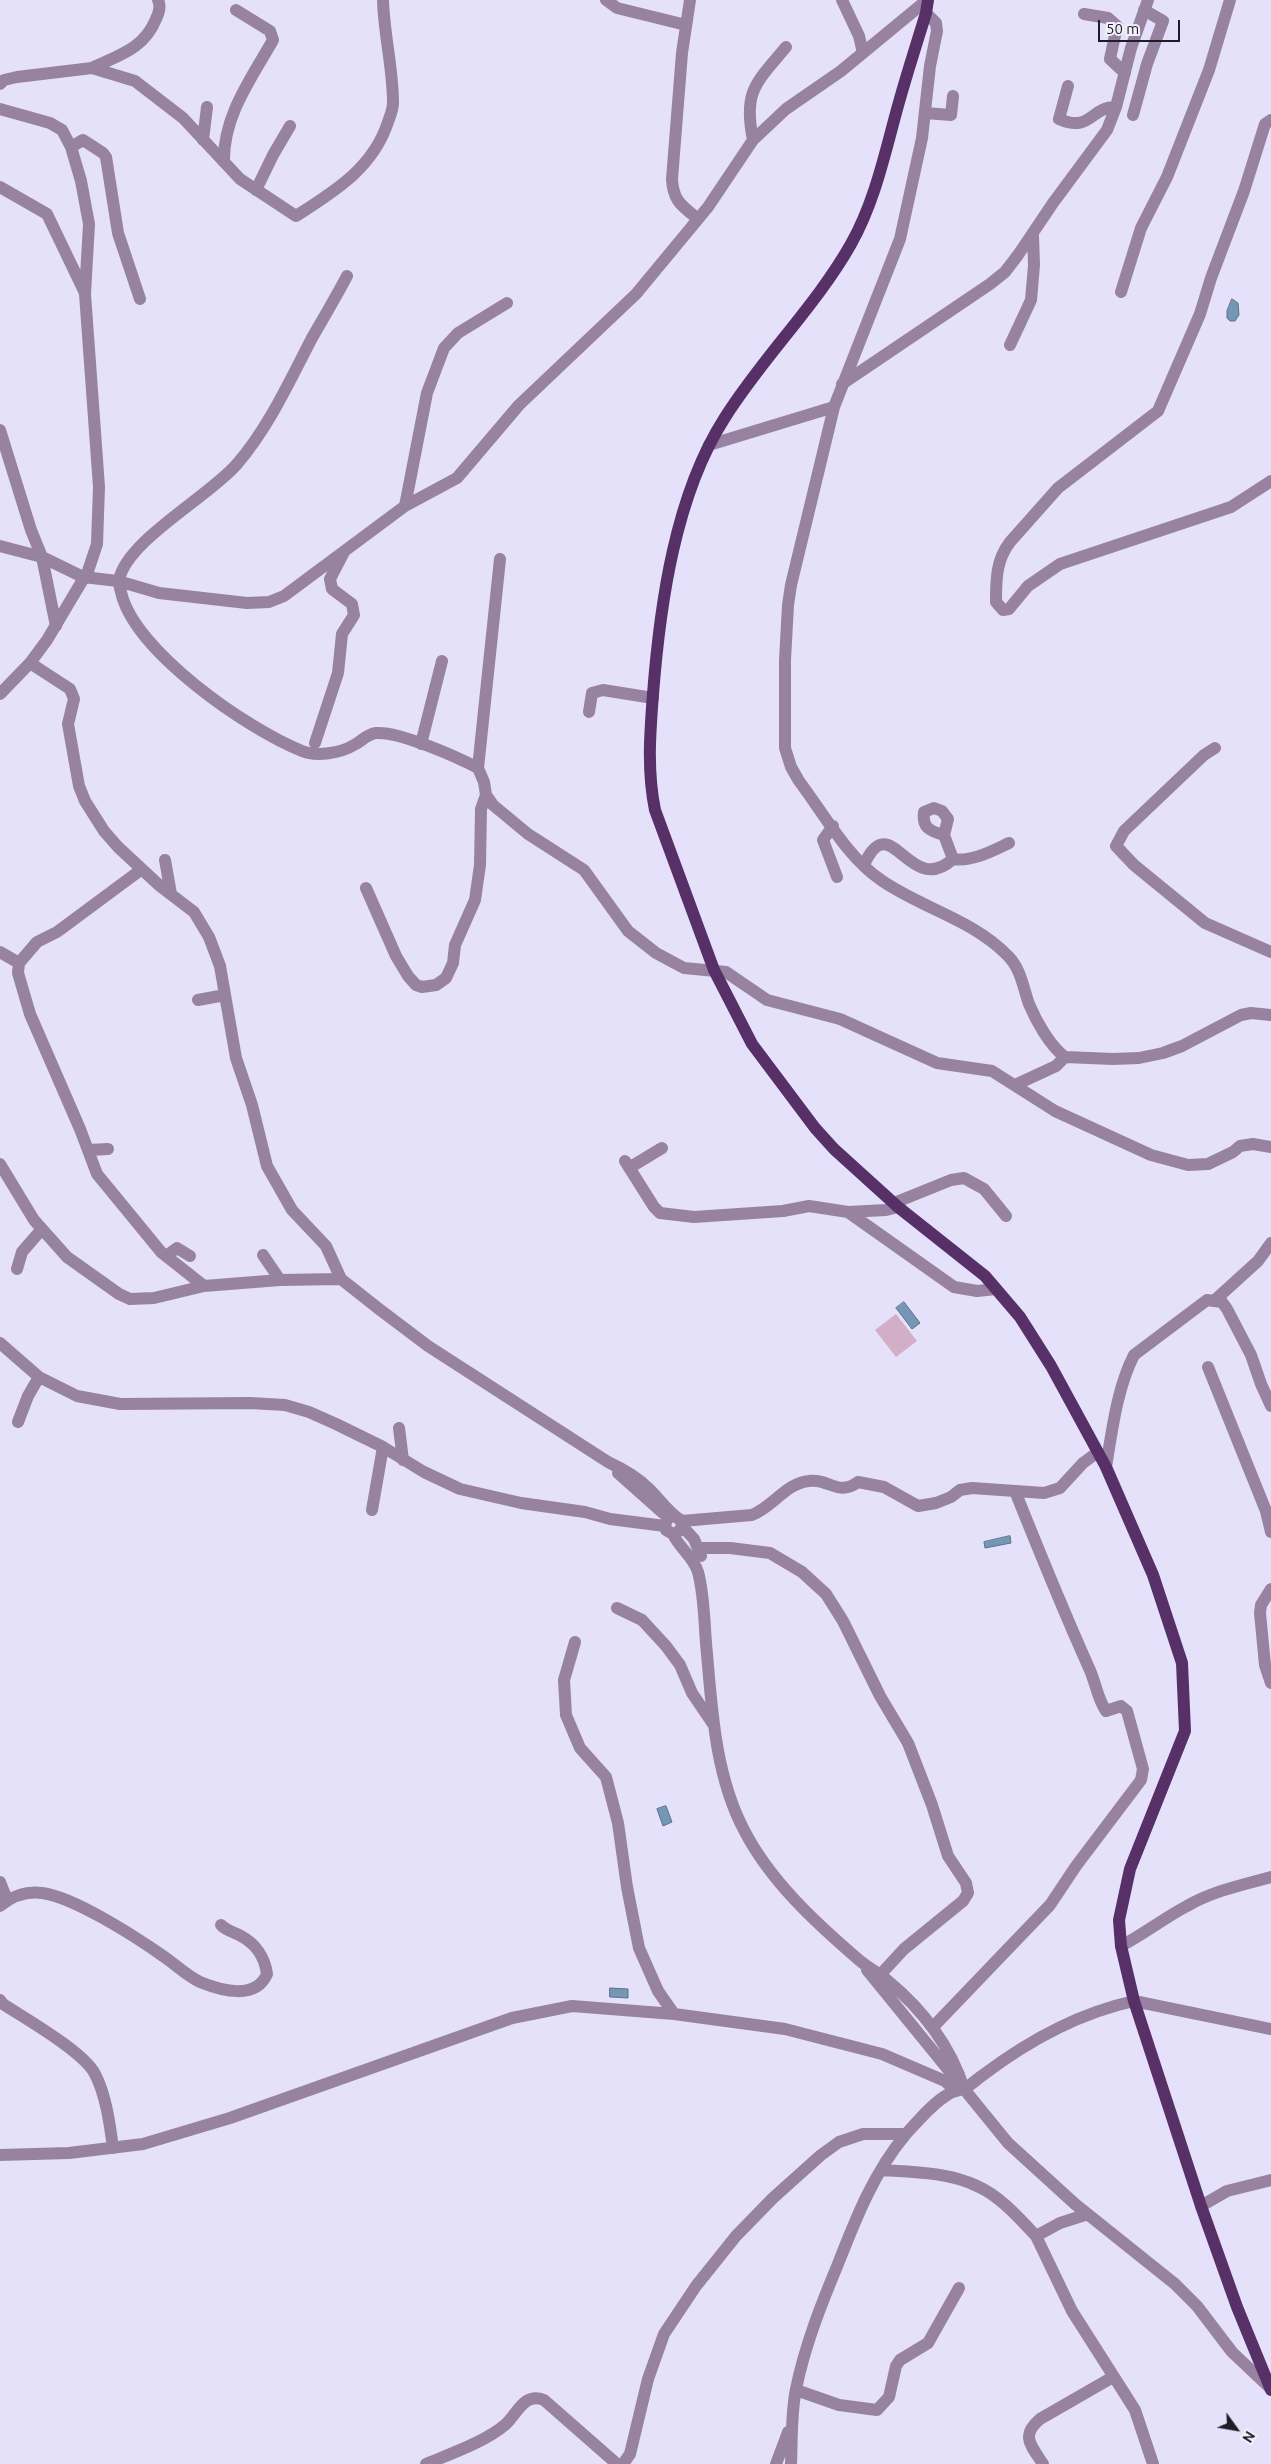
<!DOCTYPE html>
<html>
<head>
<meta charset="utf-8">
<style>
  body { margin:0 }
  #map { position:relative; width:1271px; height:2464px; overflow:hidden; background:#e5e1fa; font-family:Ubuntu,sans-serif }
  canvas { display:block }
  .north { position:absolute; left:1211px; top:2404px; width:50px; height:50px; -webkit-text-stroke:4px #f2f0fb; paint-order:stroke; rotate:122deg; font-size:14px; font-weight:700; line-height:20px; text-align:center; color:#1e1d26 }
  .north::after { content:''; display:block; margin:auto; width:18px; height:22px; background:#1e1d26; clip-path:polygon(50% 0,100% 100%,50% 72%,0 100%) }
  .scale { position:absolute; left:1098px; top:20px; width:82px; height:22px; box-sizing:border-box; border:2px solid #1e1d26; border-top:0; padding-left:6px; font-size:15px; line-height:18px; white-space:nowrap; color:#1e1d26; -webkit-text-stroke:4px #f2f0fb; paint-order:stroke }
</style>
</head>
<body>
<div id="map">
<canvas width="1271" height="2464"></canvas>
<div class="north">N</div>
<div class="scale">50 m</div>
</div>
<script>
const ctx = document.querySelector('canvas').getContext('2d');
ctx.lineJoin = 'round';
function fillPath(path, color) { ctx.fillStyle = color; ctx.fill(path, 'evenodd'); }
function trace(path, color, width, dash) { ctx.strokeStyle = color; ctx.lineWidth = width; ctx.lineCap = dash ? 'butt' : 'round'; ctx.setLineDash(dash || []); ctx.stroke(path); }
fillPath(new Path2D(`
  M896,1314L917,1341L896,1357L875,1330Z`), '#d2afc7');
const water = new Path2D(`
  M1232,299L1238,303L1239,315L1235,321H1230L1227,318V311Z
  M904,1302L920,1323L912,1329L896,1308Z
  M1010,1536L1011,1543L985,1548L984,1542Z
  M666,1806L672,1822L663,1826L657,1809Z
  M610,1988L628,1989V1998L610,1997Z`);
fillPath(water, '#7596b5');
trace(water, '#5b728a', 1);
trace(new Path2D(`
  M606,0L617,8L686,25
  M690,0L682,53L672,179C673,201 682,206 698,219
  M842,0L859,36L863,53
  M926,13L936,23L937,31L930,66L922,138L900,239L834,407L791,585L788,605L785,660V748L791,767L799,781C824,814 847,857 881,880C921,908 974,920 1008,956C1021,969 1023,987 1029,1004C1036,1021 1050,1046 1065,1057L1056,1066L1015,1085
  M1084,14L1108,18L1117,26L1110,59L1125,73
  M92,68C119,55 144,49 156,19C159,13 161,6 158,0
  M0,84L4,80L17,77L92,68L135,81L183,118L240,179L296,216C335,191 373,168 388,122C390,116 393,110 393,103C393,68 384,35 383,0
  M1068,86L1059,119C1091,133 1090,107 1116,107
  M0,109L50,123L62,130L71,147L81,181L89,224L85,294L99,487L97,544L88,571L47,640L30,663L0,694
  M925,113L951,115L953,96
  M1133,115L1147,64L1163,21L1144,10
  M1271,120L1265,124L1244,191L1211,278L1200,314L1158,411L1058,488L1010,542C996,560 996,580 996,602L1003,610L1009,609L1028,586L1060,564L1231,507L1271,481
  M203,140L207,107
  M753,140C743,91 756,83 786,47
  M71,147L83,140L103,153L106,157L118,233L140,299
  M224,162C223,116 251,79 273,40L270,31L236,10
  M0,187L47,214L84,291
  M256,190L273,155L290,126
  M347,276C336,297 324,317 312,338C290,380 269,427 237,464C210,496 127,540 119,580C118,583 120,588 121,592C134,651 247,729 302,751C316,757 341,753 354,745C362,741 367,734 376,733C399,731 457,757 478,768
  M1121,292L1141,228L1167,177L1209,70L1230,0
  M1010,345L1031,300L1034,265L1033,236
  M842,384L990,284L1005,272L1018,255L1053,203L1107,130L1116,107L1131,48L1148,0
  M0,430L31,530L42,557L56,626
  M709,445L834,407
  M405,506L427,393L444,348L458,333L507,303
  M0,546L42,557L83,577L118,581L159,593L247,603L269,602L284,596L405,506L457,478L519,405L636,294L708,207L753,140L786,109L841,71L927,0
  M500,559L478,768L484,782L486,795L493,805L528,834L584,870L628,931L656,953L684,968L726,972L767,1000L840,1019L937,1063L992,1071L1055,1111L1151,1155L1188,1165L1208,1164L1233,1152L1240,1146L1253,1144L1271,1147
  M30,663L70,689L74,699L68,724L79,786L85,801L104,831L118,847L160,886L194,912L209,937L220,966L236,1058L252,1105L267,1166L292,1210L326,1246L341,1279L379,1309L428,1346L608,1462C623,1469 636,1476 648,1488C660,1499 668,1513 682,1521L681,1530L673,1534L666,1530L665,1526L667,1519L673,1516
  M589,712L592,693L603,690L653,698
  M315,743L338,673L342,634L354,615L352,604L332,589L330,579L344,552
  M421,744L442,661
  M1215,748L1204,755L1124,831L1116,846L1134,865L1205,923L1271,952
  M833,826L823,840L837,877
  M944,835C929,831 922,827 924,812L934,808L942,811L948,819L944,835L953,859
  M165,860L171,894
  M864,865C891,805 909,899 953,859C972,862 992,851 1009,843
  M142,869L57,932L37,942L19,963L18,973L30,1014L80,1129L97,1174L161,1252L204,1286L280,1280L341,1279
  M366,888L396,956L408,976L416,985L422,987L436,985L446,978L453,963L455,945L475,900L480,865L481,809L486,795
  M0,952L19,963
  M198,1000L225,995
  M1065,1057L1113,1059L1139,1058L1163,1053L1182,1046L1241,1015L1251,1013L1271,1015
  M89,1150L108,1149
  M625,1161L654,1207L660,1213L694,1217L783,1211L809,1206L848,1212L886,1210L898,1207
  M0,1164L34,1220L67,1257L119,1294L130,1299L154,1298L204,1286
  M629,1168L662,1148
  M894,1203L951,1180L964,1178L984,1189L1006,1216
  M848,1212L954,1287L977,1291L996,1289
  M263,1255L280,1280
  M166,1256L177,1248L190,1256
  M17,1269L22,1252L42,1229
  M1215,1300L1258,1261L1271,1243
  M0,1343L39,1377L77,1396L120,1404L250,1403L285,1405L309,1412L336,1424L383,1447L424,1472L460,1489L521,1503L585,1512L610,1519L665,1526
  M1208,1367L1266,1511L1271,1532
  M18,1422L28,1396L39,1377
  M399,1428L403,1460
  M1106,1467C1112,1431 1117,1388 1134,1355L1207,1300L1222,1302L1227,1309L1251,1355L1261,1384L1271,1406
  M618,1473L663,1513
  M372,1510L383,1447
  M682,1521L752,1515C773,1507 786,1483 809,1481C829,1478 838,1497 858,1482L884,1487L918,1506L936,1503L951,1497L960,1490L972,1488L1044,1493L1060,1488L1083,1463L1098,1452
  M682,1526L694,1539L701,1556
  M673,1534C679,1548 693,1556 698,1572C705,1598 704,1627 707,1654C712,1713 716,1777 744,1830C770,1881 816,1923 859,1960C868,1968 880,1973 889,1982C923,2010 951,2047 964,2089
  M699,1548H730L770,1553L802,1572L826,1594L843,1621L880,1696L908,1743L932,1805L948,1856L966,1883L968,1893L963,1901L904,1949L880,1975
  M1271,1589L1261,1605L1260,1613L1265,1665L1271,1683
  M617,1608L642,1620L666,1646L680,1665L692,1693L713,1724
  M575,1642L564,1680L566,1715L580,1748L606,1777L618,1823L627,1887L639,1948L658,1991L674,2014
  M0,1882L7,1900
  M0,1906C12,1896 26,1891 42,1893C74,1897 136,1937 163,1956C175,1964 187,1976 200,1982C222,1991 256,2000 267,1974C265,1958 256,1944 241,1936C234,1932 227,1931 221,1925
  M1121,1946C1144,1934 1164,1918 1187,1906C1213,1891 1242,1885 1271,1877
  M867,1970L1008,2143L1075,2204L1175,2284L1197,2306L1232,2352L1269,2387
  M0,2000L3,2004C26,2019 84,2052 95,2074C106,2095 110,2125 113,2148
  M933,2027L1050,1905L1076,1866L1141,1780L1143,1769L1127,1711L1121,1706L1106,1711C1097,1698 1096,1683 1089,1668C1063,1610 1039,1551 1015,1491
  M0,2155L69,2153L143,2144L230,2118L512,2018L572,2006L674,2014L785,2029L882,2054L945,2081L956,2091
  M881,2170C912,2172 948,2172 977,2186C1000,2196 1019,2218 1036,2236
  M1201,2206L1227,2191L1271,2180
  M1088,2214L1060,2223L1036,2236L1072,2311L1135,2410L1153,2464
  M796,2390L839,2405L877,2410L889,2397L896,2366L900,2360L928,2343L959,2288
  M426,2464C450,2454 487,2441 506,2424C518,2412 525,2392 544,2400L617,2464
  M623,2464L630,2454L648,2379L664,2334L696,2286L736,2236L773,2198L821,2155L839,2142L863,2134H906
  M776,2464L788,2432
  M791,2464C792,2439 791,2413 796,2389C805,2345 821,2305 838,2264C856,2218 874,2172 906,2134C918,2121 932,2104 947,2095C952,2091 959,2091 965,2088C971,2085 977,2079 983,2075C1028,2041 1079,2013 1134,2001L1271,2029
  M1043,2464C1031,2445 1020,2436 1040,2419L1113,2377`), '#9882a2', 12);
trace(new Path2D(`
  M928,0L926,13C916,46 905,79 896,113C884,157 874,203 851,244C816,306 762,358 724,419C675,496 660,604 653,694C650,733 647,771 655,810L714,970L752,1044L815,1128L834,1149L898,1207L985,1276L1020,1317L1051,1366L1106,1467L1153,1575L1182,1663L1185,1731L1130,1869L1119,1920L1121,1946L1134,2001L1201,2206L1237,2307L1271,2390`), '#573068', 12);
</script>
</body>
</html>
